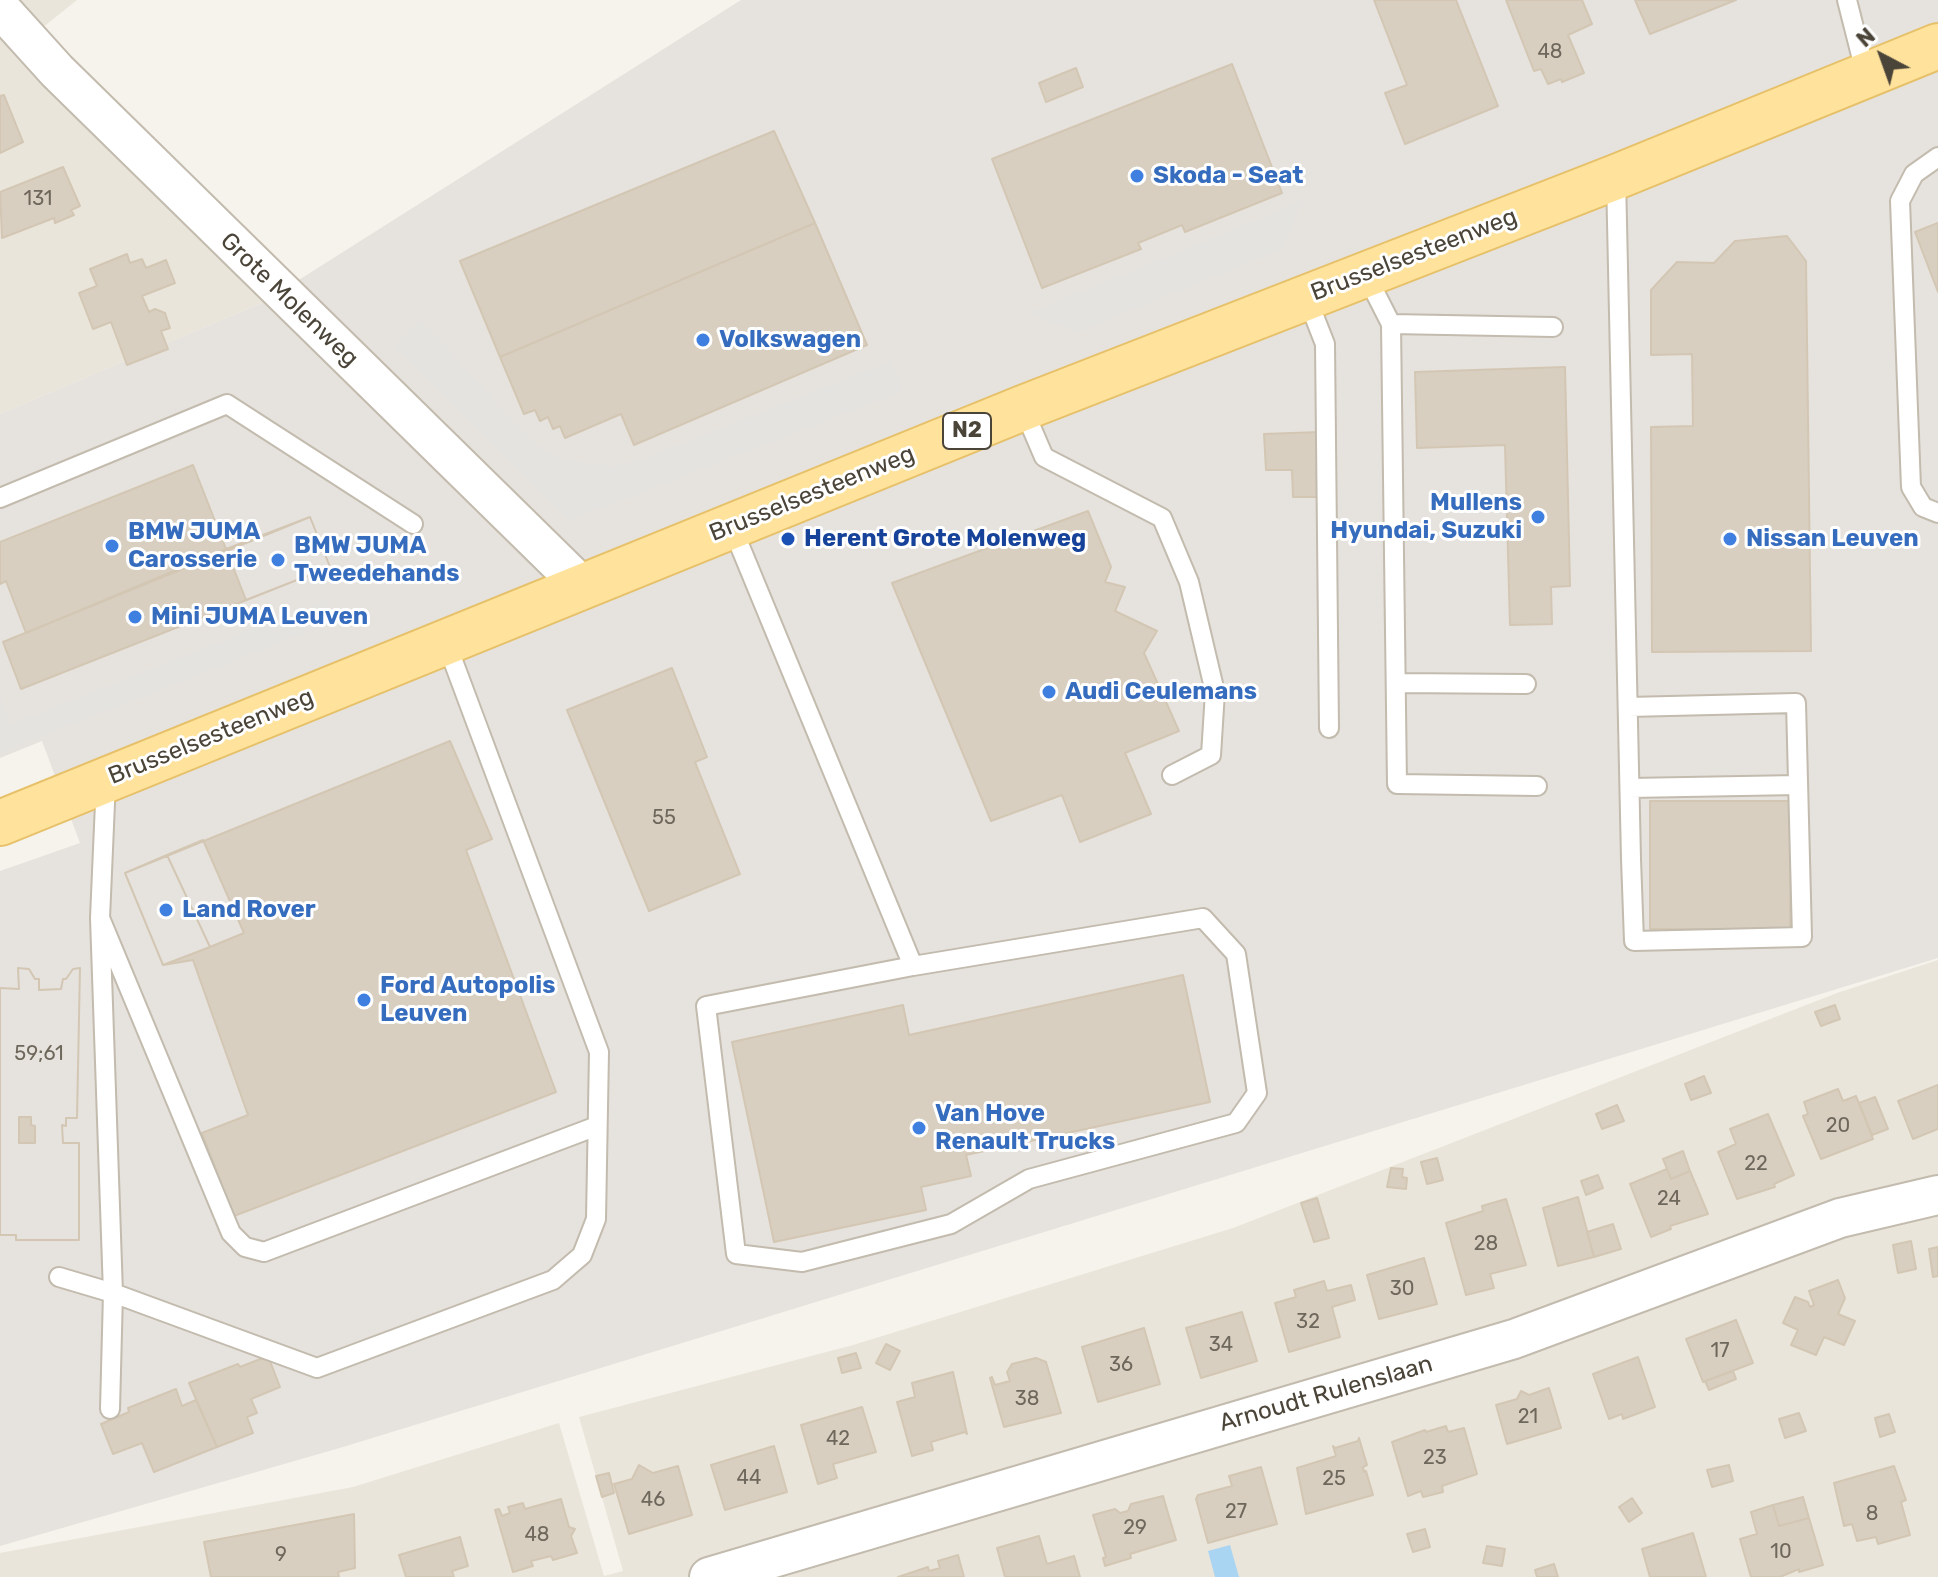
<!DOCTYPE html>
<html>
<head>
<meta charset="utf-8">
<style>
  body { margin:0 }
  #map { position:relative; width:1938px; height:1577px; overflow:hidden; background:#f6f3ec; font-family:Rubik,sans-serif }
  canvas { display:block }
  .north { position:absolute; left:1842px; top:16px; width:80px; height:80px; -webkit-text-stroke:6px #fff; paint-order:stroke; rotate:319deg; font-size:22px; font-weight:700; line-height:32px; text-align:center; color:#4b4439 }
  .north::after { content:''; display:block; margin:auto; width:28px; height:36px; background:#4b4439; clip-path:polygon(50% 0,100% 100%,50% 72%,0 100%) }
</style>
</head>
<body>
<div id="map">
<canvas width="1938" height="1577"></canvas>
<div class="north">N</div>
</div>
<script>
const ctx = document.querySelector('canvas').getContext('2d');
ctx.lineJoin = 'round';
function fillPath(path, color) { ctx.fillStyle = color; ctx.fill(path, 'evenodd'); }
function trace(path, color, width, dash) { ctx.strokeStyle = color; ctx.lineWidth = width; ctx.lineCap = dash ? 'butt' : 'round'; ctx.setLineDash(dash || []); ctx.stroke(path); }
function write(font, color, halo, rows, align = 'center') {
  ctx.font = font + ' Rubik,sans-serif'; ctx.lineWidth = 6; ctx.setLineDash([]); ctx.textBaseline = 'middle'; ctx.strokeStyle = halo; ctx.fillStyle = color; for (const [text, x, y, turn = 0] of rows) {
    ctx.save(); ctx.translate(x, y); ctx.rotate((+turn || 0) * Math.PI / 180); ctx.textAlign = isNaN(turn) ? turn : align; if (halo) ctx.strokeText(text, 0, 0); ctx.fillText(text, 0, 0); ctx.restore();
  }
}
fillPath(new Path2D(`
  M0,0H77L12,52L264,302L0,414Z
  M1938,960V1577H0V1553L353,1487L559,1423L604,1576L623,1571L579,1417L853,1345L1233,1228L1837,993Z`), '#eae5da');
fillPath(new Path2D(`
  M741,0H1938V958L343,1447L0,1546V871L80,843L42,741L0,758V414L264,302Z`), '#e6e2dd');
fillPath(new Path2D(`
  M1303,201L1282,249L1076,333L1029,313Z
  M421,319L533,442L563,460L611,466L641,460L890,361L904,391L568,521L392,346Z
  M328,599L336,621L0,753V696L12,724Z`), '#e5e3e0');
fillPath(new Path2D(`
  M1230,1545L1239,1577H1215L1208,1551Z`), '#a9d4f2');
const building = new Path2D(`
  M1374,0H1456L1498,106L1405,144L1385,93L1407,85Z
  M1506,0H1582L1592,24L1568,35L1584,73L1562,82L1561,79L1548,84L1541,69L1534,71Z
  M1635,0H1736L1650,34Z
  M1232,64L1282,193L1185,232L1182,225L1138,243L1141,249L1042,288L992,159Z
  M1076,68L1083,87L1046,102L1039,83Z
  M4,95L23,142L0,153V96Z
  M774,131L815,223L500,357L460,261Z
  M63,167L80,206L71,210L74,215L55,223L54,218L2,238L0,192Z
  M815,223L867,345L634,445L621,414L565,438L560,426L553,429L548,417L540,421L535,410L524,414L500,357Z
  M1938,223V292L1915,232Z
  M1787,236L1806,261L1811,651L1652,652L1651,427L1693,426L1692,354L1651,355V290L1677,262L1714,263L1735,241Z
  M127,254L130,263L142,259L146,268L166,260L175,283L142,296L149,312L155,309L165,313L170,328L161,331L168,349L127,365L111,322L93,329L79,293L97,286L90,269Z
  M1565,367L1570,586L1551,587L1552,624L1510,625L1505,445L1417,448L1415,372Z
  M1320,432L1322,497H1293L1292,470H1266L1264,434Z
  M193,465L226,549L26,633L6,581L0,584V542Z
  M1088,511L1111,567L1105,582L1125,587L1115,611L1157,631L1144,653L1179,731L1125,753L1151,814L1080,842L1062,795L991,821L892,583Z
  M310,517L330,567L21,689L3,642Z
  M310,517L330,567L246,600L226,549Z
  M672,668L707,757L695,762L740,874L649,911L567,710Z
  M450,741L492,839L466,850L556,1092L234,1216L202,1133L248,1115L193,960L163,965L125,873Z
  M1650,801H1791L1790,929H1650Z
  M203,840L244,933L210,947L167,855Z
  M167,855L210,947L163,965L125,873Z
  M18,968L29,969L35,979H39V990L61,989L63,979H66L73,969L80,968L77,1118H66V1126L62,1125L63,1143H79V1240H16V1235H0V988L19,989ZM19,1117H31V1125L35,1126V1143H19Z
  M18,968L29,969L35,979H39V990L61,989L63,979H66L73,969L80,968L77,1118H66V1126L62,1125L63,1143H79V1240H16V1235H0V988L19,989Z
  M1183,975L1210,1102L966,1155L971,1176L921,1187L926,1210L774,1242L732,1042L903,1005L909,1035Z
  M1835,1005L1840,1019L1821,1026L1815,1012Z
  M1704,1076L1711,1093L1691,1100L1685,1084Z
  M1938,1085V1129L1913,1139L1898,1101Z
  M1838,1089L1843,1101L1856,1096L1873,1139L1821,1159L1803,1116L1808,1114L1804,1102Z
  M1875,1097L1888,1129L1872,1135L1859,1103Z
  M1617,1105L1624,1121L1602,1129L1596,1114Z
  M1768,1114L1794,1175L1774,1184L1775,1187L1737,1199L1718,1152L1736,1144L1730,1129Z
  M1683,1151L1690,1171L1671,1179L1663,1159Z
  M1437,1158L1443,1180L1427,1184L1421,1162Z
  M1391,1168L1403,1169L1402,1177L1407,1178L1406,1189L1387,1187Z
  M1667,1169L1671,1179L1690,1171L1708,1214L1670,1226L1671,1229L1651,1237L1630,1184Z
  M1598,1175L1603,1188L1586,1195L1581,1181Z
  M1578,1197L1594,1257L1558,1266L1543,1208Z
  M1317,1198L1329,1238L1314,1242L1301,1203Z
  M1506,1199L1526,1265L1490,1274L1494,1288L1466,1295L1446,1223L1483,1211L1482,1206Z
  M1613,1224L1621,1249L1594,1257L1587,1232Z
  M1911,1241L1916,1269L1898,1273L1893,1245Z
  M1938,1247V1276L1933,1277L1929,1249Z
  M1424,1258L1437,1304L1379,1319L1367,1275Z
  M1838,1280L1845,1298L1838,1314L1855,1321L1844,1345L1824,1337L1816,1355L1791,1345L1798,1330L1783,1323L1795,1297L1808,1302L1810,1307L1814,1305L1809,1291Z
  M1324,1281L1327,1291L1351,1285L1355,1300L1332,1307L1340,1337L1289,1352L1275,1303L1296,1297L1294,1290Z
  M1242,1312L1257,1361L1201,1378L1186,1328Z
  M1736,1320L1753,1363L1703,1382L1686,1339Z
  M1144,1328L1160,1384L1098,1402L1082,1347Z
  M886,1344L900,1351L890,1370L876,1363Z
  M856,1353L861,1368L842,1373L838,1358Z
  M268,1356L280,1387L251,1399L257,1413L247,1417L253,1433L217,1447L189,1383L238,1364L240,1367Z
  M1638,1357L1655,1407L1623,1419L1622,1414L1609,1419L1593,1374Z
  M1036,1358L1046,1362L1061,1413L1004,1427L990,1378L992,1377L995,1385L1010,1381L1007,1372L1012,1364Z
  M1733,1371L1736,1379L1709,1390L1705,1381Z
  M953,1372L967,1434L965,1432L931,1442L933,1450L912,1456L897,1402L915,1397L912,1383Z
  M1549,1388L1561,1428L1507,1444L1496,1405L1517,1399L1521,1391L1529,1395Z
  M176,1389L182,1406L196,1400L217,1447L154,1472L142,1443L113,1454L101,1424L129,1412L128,1408Z
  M862,1407L876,1452L833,1464L837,1478L818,1484L801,1425Z
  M1799,1413L1806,1431L1785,1438L1779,1419Z
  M1889,1414L1895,1432L1880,1437L1875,1418Z
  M1446,1426L1448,1432L1464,1428L1477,1474L1442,1486L1443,1492L1423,1497L1421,1491L1408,1496L1392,1442L1425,1430L1426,1432Z
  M1359,1438L1367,1465L1363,1467L1364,1472L1366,1471L1373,1495L1306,1514L1297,1468L1336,1456L1333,1446L1335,1448L1358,1441Z
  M774,1446L787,1492L725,1510L711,1465Z
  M639,1465L653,1473L678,1466L692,1515L629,1534L614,1484L632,1479Z
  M1729,1465L1733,1481L1712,1487L1707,1470Z
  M1894,1466L1906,1500L1901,1502L1910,1535L1878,1544L1876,1537L1857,1541L1852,1524L1844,1526L1834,1483Z
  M1261,1467L1277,1524L1208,1543L1196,1499L1198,1495L1232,1486L1229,1476Z
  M609,1473L614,1493L602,1497L596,1476Z
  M1163,1496L1176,1540L1130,1554L1131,1558L1105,1566L1103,1558L1106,1557L1093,1515L1115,1509L1120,1513L1128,1511L1131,1504Z
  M1803,1497L1809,1518L1779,1526L1773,1505Z
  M1632,1498L1642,1513L1629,1522L1619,1507Z
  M561,1499L569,1527L575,1529L571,1536L577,1553L553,1560L551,1556L531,1561L533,1566L513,1572L495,1510L499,1509L502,1516L510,1513L508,1507L523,1503L525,1509Z
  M1773,1505L1779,1526L1809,1518L1823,1565L1799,1572V1569L1780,1577H1751L1740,1539L1757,1534L1751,1512Z
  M354,1514L355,1568L338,1572L339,1577H211L204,1542Z
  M1425,1529L1430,1547L1413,1552L1407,1534Z
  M1693,1533L1706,1577H1650L1642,1549Z
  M1039,1536L1047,1564L1074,1556L1080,1577H1005L997,1548Z
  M460,1537L468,1566L452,1571L454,1577H406L399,1555Z
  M1487,1546L1505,1549L1502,1566L1483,1563Z
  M958,1555L964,1577H898L928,1567L929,1571L940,1568L938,1561Z
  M1554,1564L1558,1577H1537L1535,1570Z`);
fillPath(building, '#d8cfc1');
trace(building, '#d3c7b4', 2);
const service = new Path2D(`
  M1847,0L1866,75
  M1938,157L1914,174L1900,201L1911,487L1923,507L1938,513
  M1616,177L1631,859L1634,941L1802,937L1796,703L1628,707
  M1365,273L1391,324L1397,784L1537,786
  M1307,298L1325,344L1329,728
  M1391,324L1553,327
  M1023,408L1044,457L1162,518L1189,582L1215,692L1211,755L1172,775
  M0,498L227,404L413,524
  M732,527L913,966L706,1006L736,1254L802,1262L951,1224L1029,1179L1236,1123L1257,1093L1236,954L1203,918L913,966
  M1396,683L1526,684
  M106,780L100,918L113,1293L110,1409
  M1630,788L1798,785
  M100,918L231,1233L245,1247L264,1252L597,1126
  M59,1277L113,1293L317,1368L553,1280L582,1255L596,1219L599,1052L446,642`);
const minor = new Path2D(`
  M0,8L57,71L583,587
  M709,1577L1514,1339L1840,1218L1938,1195`);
const primary = new Path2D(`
  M0,823L1023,408L1616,177L1938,46`);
trace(service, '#c2bbae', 22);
trace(minor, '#c2bbae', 42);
trace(primary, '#e6c16a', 48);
trace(service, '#fff', 18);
trace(minor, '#fff', 38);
trace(primary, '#ffe39c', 44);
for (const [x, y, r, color] of [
  [1137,176,8,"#3f7fe0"],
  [703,340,8,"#3f7fe0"],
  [1538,517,8,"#3f7fe0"],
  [788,539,8,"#1a4fb4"],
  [1730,539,8,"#3f7fe0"],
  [112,546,8,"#3f7fe0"],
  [278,560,8,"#3f7fe0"],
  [135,617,8,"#3f7fe0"],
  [1049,692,8,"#3f7fe0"],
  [166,910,8,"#3f7fe0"],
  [364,1000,8,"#3f7fe0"],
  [919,1128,8,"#3f7fe0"]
]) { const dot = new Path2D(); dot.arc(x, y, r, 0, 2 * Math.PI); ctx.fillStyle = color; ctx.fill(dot); trace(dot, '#fff', 3); }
write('20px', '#6e675b', null, [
  ["48",1550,52],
  ["131",38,199],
  ["55",664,818],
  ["59;61",39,1054],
  ["20",1838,1126],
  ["22",1756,1164],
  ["24",1669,1199],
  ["28",1486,1244],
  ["30",1402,1289],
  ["32",1308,1322],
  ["34",1221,1345],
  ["17",1720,1351],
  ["36",1121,1365],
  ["38",1027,1399],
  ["21",1528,1417],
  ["42",838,1439],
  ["23",1435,1458],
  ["44",749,1478],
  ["25",1334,1479],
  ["46",653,1500],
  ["27",1236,1512],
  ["8",1872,1514],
  ["29",1135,1528],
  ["48",537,1535],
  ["10",1781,1552],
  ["9",281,1555]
]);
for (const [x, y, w] of [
  [967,431,48]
]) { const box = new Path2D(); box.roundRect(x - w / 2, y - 18, w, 36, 6); ctx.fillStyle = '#fff'; ctx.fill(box); trace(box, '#4b4439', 2); }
write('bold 22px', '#4b4439', null, [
  ["N2",967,431]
]);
write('bold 24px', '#366cbe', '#fff', [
  ["Skoda - Seat",1153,176],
  ["Volkswagen",719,340],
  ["Mullens",1522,503,"right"],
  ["Hyundai, Suzuki",1522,531,"right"],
  ["BMW JUMA",128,532],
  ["Carosserie",128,560],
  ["Nissan Leuven",1746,539],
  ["BMW JUMA",294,546],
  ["Tweedehands",294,574],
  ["Mini JUMA Leuven",151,617],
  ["Audi Ceulemans",1065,692],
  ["Land Rover",182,910],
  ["Ford Autopolis",380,986],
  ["Leuven",380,1014],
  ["Van Hove",935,1114],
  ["Renault Trucks",935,1142]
], 'left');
write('24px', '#4b4439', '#fff', [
  ["Brusselsesteenweg",1414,255,-21],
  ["Grote Molenweg",289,300,44],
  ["Brusselsesteenweg",812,494,-22],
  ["Brusselsesteenweg",211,737,-22],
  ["Arnoudt Rulenslaan",1326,1394,-16]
]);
write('bold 24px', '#164399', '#fff', [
  ["Herent Grote Molenweg",804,539]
], 'left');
</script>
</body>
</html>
